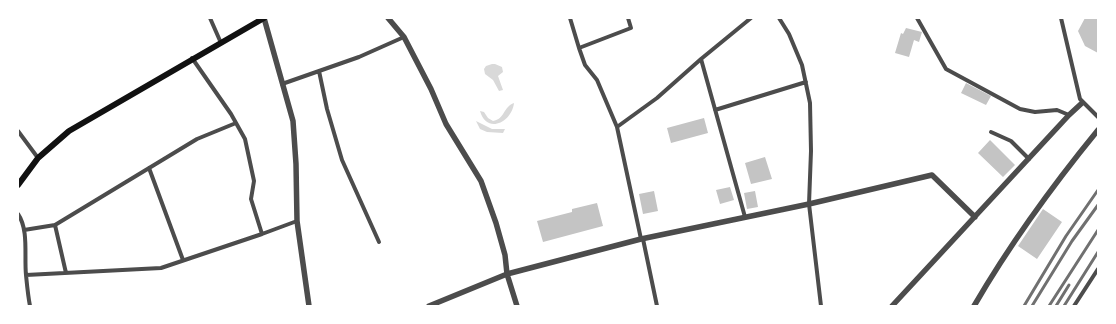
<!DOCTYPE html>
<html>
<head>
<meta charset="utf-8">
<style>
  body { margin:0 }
  #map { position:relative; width:1116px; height:324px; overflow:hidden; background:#fff; font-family:Raleway,sans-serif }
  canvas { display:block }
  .frame { position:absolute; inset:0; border:19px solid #fff; pointer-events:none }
</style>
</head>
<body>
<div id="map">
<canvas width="1116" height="324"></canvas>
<div class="frame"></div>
</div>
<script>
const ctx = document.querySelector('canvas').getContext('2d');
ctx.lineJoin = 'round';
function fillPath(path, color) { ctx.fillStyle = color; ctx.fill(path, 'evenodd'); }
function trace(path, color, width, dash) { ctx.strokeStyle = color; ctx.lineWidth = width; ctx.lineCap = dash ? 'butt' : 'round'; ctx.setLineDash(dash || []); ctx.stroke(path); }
fillPath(new Path2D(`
  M492,64H495L502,67L503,72L498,76L503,90L499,91L493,80L485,74L484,69L486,66Z
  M514,103C512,122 487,135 480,111L484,112L488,118L493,121C505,119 503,107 514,103Z
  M476,121L492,129H505L503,133L487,132L480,129Z`), '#d9d9d9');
fillPath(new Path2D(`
  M1085,18H1098V53L1085,46L1078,31Z
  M906,28L922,32L919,42L914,40L909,57L895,53L901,33L903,34Z
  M966,83L991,96L986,105L961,93Z
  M704,118L708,133L671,143L667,128Z
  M990,140L1015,165L1003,177L978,153Z
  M765,157L772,179L751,184L745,163Z
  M730,187L734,200L720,204L716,190Z
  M654,191L658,211L643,214L639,194Z
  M755,191L758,207L747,209L744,193Z
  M597,203L603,226L543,242L537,221L572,212V209Z
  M1043,209L1062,222L1037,259L1018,246Z`), '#c4c4c4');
trace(new Path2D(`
  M210,18L221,43
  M570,18L579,48L585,65L597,80L617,127L641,239
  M779,18L789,34L802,65L810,103L811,151L809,204L821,306
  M917,18L946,69L1020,109L1035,112L1057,110L1069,115
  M1061,18L1080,99L1098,117
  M579,48L631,28L628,18
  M192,58L231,114L245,139L254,181L251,199L262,234
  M701,59L745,217
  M319,71L327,109L342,160L379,242
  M282,84L359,57L404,37
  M715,110L806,82
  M617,127L657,98L701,59L751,18
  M18,131L38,158
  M991,132L1011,141L1029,159
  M149,168L183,260
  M18,214C29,230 24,256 26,275C27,285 28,296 30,306
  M24,230L55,225
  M643,239L657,306
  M66,273L55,225L197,139L236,123
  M26,275L161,268L262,234L297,221
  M1074,306L1098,269`), '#4c4c4c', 4);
trace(new Path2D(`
  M264,18L293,121L296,164L297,221L309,306
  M388,18L404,37L431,89L446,124L481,181L496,223L505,255L507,274L517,306
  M429,306L507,274L641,239L809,204L932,175L975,217
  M892,306L1069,115L1082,103
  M974,306C1010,244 1053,185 1098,130`), '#4c4c4c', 5.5);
trace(new Path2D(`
  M18,185L38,158L69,131L264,18`), '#111', 6);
trace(new Path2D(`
  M1024,306L1066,236L1098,190
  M1032,306L1072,241L1098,205
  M1049,306L1098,230
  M1056,306L1069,285
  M1064,306L1098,252`), '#707070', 3);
</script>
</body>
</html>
